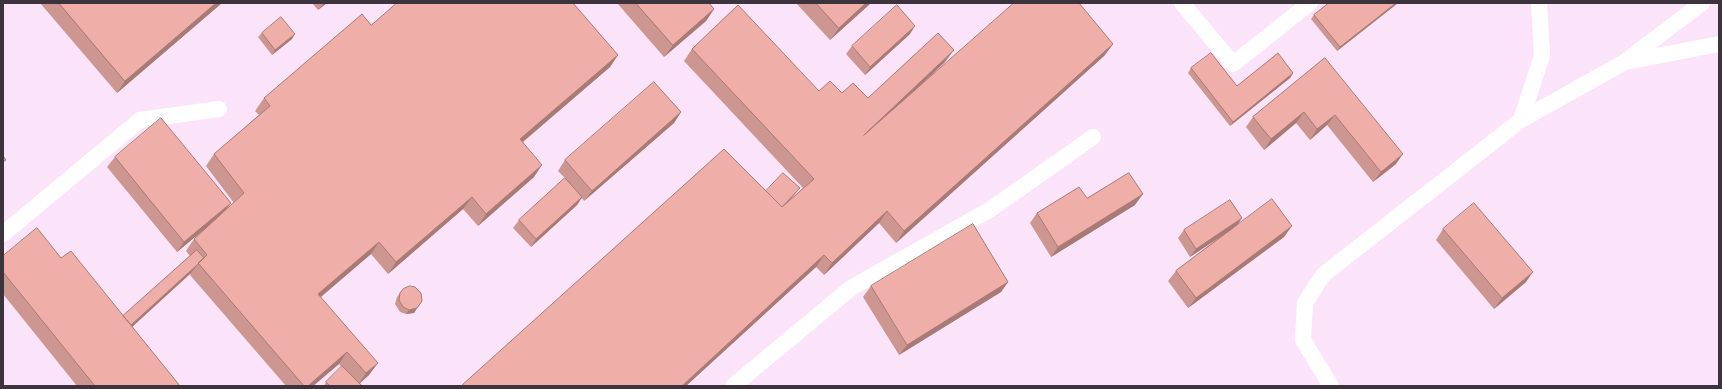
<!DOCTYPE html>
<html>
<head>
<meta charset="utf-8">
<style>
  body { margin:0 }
  #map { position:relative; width:1722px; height:389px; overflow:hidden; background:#fbe4fa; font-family:"Alegreya Sans",sans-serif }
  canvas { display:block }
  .frame { position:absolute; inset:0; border:4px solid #3c333c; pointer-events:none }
</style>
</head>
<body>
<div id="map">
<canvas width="1722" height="389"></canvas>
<div class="frame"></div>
</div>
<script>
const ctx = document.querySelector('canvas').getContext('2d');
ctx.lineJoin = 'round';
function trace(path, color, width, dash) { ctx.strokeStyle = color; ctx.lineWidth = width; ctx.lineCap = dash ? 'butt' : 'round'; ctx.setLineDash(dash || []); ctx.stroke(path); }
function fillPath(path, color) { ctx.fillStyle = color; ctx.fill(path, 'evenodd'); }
trace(new Path2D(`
  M1182,3L1233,64L1310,3
  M1626,62L1719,44
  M1521,120L1542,56L1539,3
  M3,234L140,120L219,109
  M733,386L851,288L991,209L1093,137
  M1331,386L1303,340L1305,303L1323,275L1521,120L1623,63L1702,3`), '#fff', 16);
fillPath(new Path2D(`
  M40,3H222L117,93Z
  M312,3H327L318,10Z
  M617,3H709L714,9L706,21L664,57Z
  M796,3H871L830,40Z
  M1329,3H1398L1337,51L1311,19L1314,15Z
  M371,25L618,55L610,67L523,142L534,177L478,226L463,209L388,274L371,254L321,297L369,375L360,383L362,386H324L326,382L342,367L339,364L313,386H286L190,275L191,273L132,327L180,386H77L3,294V256L61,258L123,316L190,256L186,251L194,239L209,225L177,252L107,167L115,157L226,210L234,203L206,166L214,154L259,115L255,111L264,98Z
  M262,33L292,39L272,55L258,37Z
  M910,34L865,75L846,54L852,46Z
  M1113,44L1104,56L896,243L879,223L824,275L816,267L686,386H461L766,191L800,188L790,200L803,188L684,61L692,49L819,91L842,93L868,98L945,62L917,88Z
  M1325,58L1396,164L1373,182L1327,125L1310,140L1296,123L1264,150L1246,127L1253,117Z
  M1191,68L1237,86L1293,73L1290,78L1230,126L1188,73Z
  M681,112L674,123L584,201L582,198L577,205L531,247L513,228L519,220L565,178L558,171L565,160Z
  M1087,198L1135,205L1051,257L1030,223L1037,213Z
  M1238,224L1284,237L1188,308L1168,281L1176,271L1225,233L1190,257L1178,238L1184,230Z
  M1443,229L1526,282L1494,309L1436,240Z
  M1008,282L1001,292L899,355L863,297L871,286Z
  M400,293L422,301L414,313L406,314L400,312L395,304L397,297Z`), '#ce9690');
fillPath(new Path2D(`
  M216,3H222L117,93L125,81Z
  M324,3H327L318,10Z
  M866,3H871L830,40L839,28Z
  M1396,3H1398L1337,51L1340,47Z
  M714,9L706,21L664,57L673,45Z
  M915,26L910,34L865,75L870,67Z
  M295,34L292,39L272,55L275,50Z
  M1113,44L1104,56L896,243L904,231Z
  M954,50L945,62L855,147L864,135Z
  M618,55L610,67L512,151L520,139Z
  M1293,73L1290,78L1230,126L1233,122Z
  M681,112L674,123L584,201L592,191Z
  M1304,112L1296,123L1264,150L1271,139Z
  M1335,115L1327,125L1310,140L1317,129Z
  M1403,154L1396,164L1373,182L1381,172Z
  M542,165L534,177L478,226L486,214Z
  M1143,194L1135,205L1051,257L1058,247Z
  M472,197L463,209L388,274L396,262Z
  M582,197L577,205L531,247L536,239Z
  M231,203L224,213L177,252L184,242Z
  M887,211L879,223L824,275L832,263Z
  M1242,218L1237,226L1190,257L1196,249Z
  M1292,226L1284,237L1188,308L1196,298Z
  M379,242L371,254L310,306L318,294Z
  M824,255L816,267L686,386H682Z
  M197,265L191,273L121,337L127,329Z
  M1533,272L1526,282L1494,309L1502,298Z
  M1008,282L1001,292L899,355L907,345Z
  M417,308L414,313L406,314L409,310Z
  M347,352L339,364L313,386H308Z
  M378,363L369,375L358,385L366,373Z`), '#a87a76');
const building = new Path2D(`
  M59,3H216L125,81Z
  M397,3H573L618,55L520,139L542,165L486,214L472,197L396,262L379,242L318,294L378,363L366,373L347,352L308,386H304L198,263L207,255L194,239L244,193L214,154L270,106L264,98L362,14L371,25Z
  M636,3H709L714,9L673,45Z
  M816,3H866L839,28Z
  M1014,3H1079L1113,44L904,231L887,211L832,263L824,255L682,386H461L724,149L782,207L814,179L692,49L738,5L819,91L830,81L842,93L853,83L868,98L938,33L954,50L864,135Z
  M1329,3H1396L1340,47L1314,15Z
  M897,5L915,26L870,67L852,46Z
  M281,17L295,34L275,50L262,33Z
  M1211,53L1237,86L1278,53L1293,73L1233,122L1191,68Z
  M1325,58L1403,154L1381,172L1335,115L1317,129L1304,112L1271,139L1253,117Z
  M654,82L681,112L592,191L565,160Z
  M161,118L231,203L184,242L115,157Z
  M3,156L6,160L3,162Z
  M783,173L800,188L782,207L766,191Z
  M1129,173L1143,194L1058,247L1037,213L1079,187L1087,198Z
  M565,178L582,197L536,239L519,220Z
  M1272,199L1292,226L1196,298L1176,271Z
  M1230,200L1242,218L1196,249L1184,230Z
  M1474,203L1533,272L1502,298L1443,229Z
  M973,224L1008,282L907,345L871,286Z
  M37,228L61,258L71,251L180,386H95L3,272V256Z
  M197,250L204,258L197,265L131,325L123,316Z
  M410,286L415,287L421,293L422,301L417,308L409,310L403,307L399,300L400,293L403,289Z
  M342,366L362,386H330L326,382Z`);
fillPath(building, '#f0aea8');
trace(building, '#a87a76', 1);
</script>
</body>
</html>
